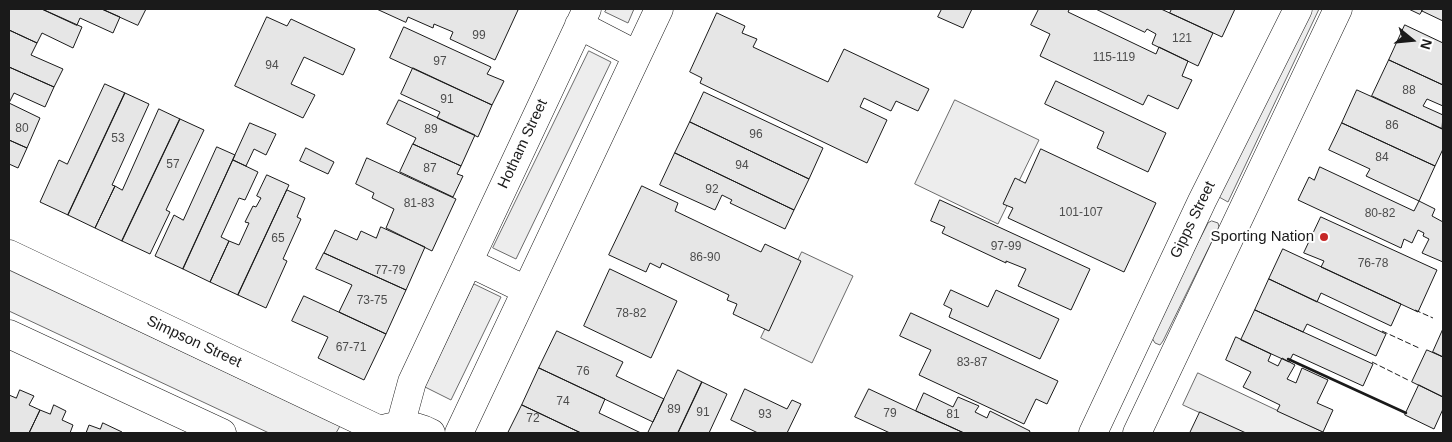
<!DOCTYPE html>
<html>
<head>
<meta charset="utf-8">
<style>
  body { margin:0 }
  #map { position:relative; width:1452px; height:442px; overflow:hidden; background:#fff; font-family:Helvetica,sans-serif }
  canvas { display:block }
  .frame { position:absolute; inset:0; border:10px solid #1a1a1a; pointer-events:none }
  .north { position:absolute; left:1387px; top:15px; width:50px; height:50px; -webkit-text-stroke:4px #fff; paint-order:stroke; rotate:107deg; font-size:14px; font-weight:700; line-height:20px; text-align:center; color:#1a1a1a }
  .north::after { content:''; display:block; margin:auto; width:18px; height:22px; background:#1a1a1a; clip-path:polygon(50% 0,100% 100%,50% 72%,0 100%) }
</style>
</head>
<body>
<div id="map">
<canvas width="1452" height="442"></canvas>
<div class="frame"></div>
<div class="north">N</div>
</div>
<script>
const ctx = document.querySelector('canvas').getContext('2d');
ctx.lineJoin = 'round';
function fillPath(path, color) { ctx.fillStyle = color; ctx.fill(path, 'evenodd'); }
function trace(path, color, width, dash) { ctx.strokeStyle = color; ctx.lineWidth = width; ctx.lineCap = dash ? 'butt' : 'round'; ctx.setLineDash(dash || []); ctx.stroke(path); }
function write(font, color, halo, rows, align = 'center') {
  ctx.font = font + ' Helvetica,sans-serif'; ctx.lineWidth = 4; ctx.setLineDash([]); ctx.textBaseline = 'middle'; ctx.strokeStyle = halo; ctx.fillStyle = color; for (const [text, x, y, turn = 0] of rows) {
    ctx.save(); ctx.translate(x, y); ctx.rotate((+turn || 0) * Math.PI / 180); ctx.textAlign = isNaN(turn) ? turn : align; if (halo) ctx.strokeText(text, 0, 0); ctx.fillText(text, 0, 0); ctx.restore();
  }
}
const built = new Path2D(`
  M607,9H634L628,23L605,12Z
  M1305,9H1319L1228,202L1219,197Z
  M589,51L611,62L516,259L493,248Z
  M955,100L1039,140L998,224L915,184Z
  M1212,221L1218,223L1219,227L1163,341L1160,345L1155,343L1152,338L1161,315L1208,223Z
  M802,252L853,276L812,363L761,338Z
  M9,270L340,426L336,433H269L9,311Z
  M474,284L501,297L451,400L425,387Z
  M1198,373L1325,433H1244L1183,405Z`);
fillPath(built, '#ededed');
trace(built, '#6a6a6a', 1);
const building = new Path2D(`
  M9,9H42L82,27L73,48L42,33L37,43L9,30Z
  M42,9H102L120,17L113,33L80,18L77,25Z
  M102,9H146L138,25Z
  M377,9H515L518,10L495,60L450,39L453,32L434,24L433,28L408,17L406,22Z
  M942,9H972L963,28L938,17Z
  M1039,9H1067L1069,10L1068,12L1156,54L1159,47L1188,61L1182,76L1192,80L1178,109L1148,95L1143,105L1040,56L1050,34L1031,25Z
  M1096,9H1161L1213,33L1198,66L1152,44L1156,34L1147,29L1145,32Z
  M1172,9H1235L1222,37L1170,13Z
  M1409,9H1423L1420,14Z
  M1423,9H1443V21L1422,11Z
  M717,13L745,26L742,33L757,39L753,47L828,82L844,49L929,89L918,111L896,101L891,111L864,98L860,107L887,120L867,163L700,83L702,78L690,72Z
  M267,17L287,26L291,19L355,49L343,75L304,57L291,84L315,95L303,118L235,86Z
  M1405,25L1443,43V85L1389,60Z
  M404,27L491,67L487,74L504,81L492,105L390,58Z
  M9,30L37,43L31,55L63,69L54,87L9,67Z
  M1389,60L1443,85V106L1427,99L1423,106L1443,115L1442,129L1372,96Z
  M9,67L54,87L45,107L14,93L9,103Z
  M413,68L492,105L478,137L437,118L440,112L401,94Z
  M1056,81L1166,133L1148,172L1097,148L1104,132L1045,104Z
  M105,84L125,93L68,215L40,202L59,160L67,164Z
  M1357,90L1443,129V149L1435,166L1342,123Z
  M704,92L823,148L809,179L690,122Z
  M125,93L149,104L112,185L115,186L95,228L68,215Z
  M399,100L475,135L461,166L413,144L416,138L387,124Z
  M9,103L40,118L27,148L9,140Z
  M159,109L180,119L122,241L95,228L115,186L122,190Z
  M180,119L204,130L166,210L170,212L150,254L122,241Z
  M690,122L809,179L794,210L675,153Z
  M250,123L276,134L266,155L254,149L246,166L233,160Z
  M1342,123L1435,166L1419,201L1366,176L1370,169L1329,150Z
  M9,140L27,148L18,168L9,164Z
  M413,144L461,166L457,174L463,176L453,197L400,172Z
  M217,147L235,155L183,269L155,256L174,215L183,220Z
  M306,148L334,162L328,174L300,161Z
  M1041,149L1156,203L1124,272L1008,218L1013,208L1003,204L1015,178L1025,183Z
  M675,153L794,210L785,229L730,203L732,200L722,195L715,210L660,185Z
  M367,158L456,199L432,251L386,228L394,209L372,198L374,193L356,184Z
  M233,160L258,172L245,200L239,198L221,237L229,241L210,282L183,269Z
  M1320,167L1414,211L1419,201L1435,209L1432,216L1443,222V262L1422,253L1429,239L1423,236L1424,233L1418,230L1412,243L1404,239L1401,248L1298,200L1309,177L1314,180Z
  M267,175L289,185L238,295L210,282L229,241L239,245L249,223L245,222L253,206L256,207L261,198L257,196Z
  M642,186L678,203L675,211L761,252L765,244L801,261L769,331L733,314L737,304L727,300L729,295L662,263L660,268L650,263L646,272L609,255Z
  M287,190L305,198L297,217L301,219L283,259L287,261L266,308L238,295Z
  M940,200L1090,269L1071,310L1018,286L1026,269L1006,261V263L942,233L945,227L931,221Z
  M1321,217L1437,270L1418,312L1321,267L1324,261L1304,253Z
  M381,227L425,247L406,290L324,253L335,230L357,240L361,231L376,238Z
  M1283,249L1401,304L1391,326L1321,293L1317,302L1269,279Z
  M324,253L406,290L386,334L339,312L352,285L316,269Z
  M610,269L677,301L651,358L584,326Z
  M1269,279L1386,334L1376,356L1307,324L1303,332L1255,310Z
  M951,290L988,307L996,290L1059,319L1040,359L949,317L952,309L944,305Z
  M304,296L386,334L364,380L318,358L328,337L292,321Z
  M1255,310L1373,364L1363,386L1293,354L1289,362L1241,340Z
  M911,313L1058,381L1047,404L1036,399L1024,424L919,375L931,350L900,336Z
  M1443,329V357L1433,352Z
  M557,331L623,362L616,376L664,399L653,422L539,368Z
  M1236,337L1271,354L1268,361L1278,366L1282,358L1295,365L1287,379L1296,383L1302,368L1328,380L1317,403L1333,410L1323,432L1277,411L1280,405L1243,387L1251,372L1226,360Z
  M1427,350L1443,357V397L1412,382Z
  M539,368L605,399L599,413L641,433H581L522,405Z
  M678,370L702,382L678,433H648Z
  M702,382L727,394L709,433H678Z
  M1419,385L1443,397V409L1434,429L1405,415Z
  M745,389L787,409L792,400L801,404L787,433H758L731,420Z
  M869,389L916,411L964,433H890L855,417Z
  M20,390L34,396L29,405L40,410L29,433H9V395L16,398Z
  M924,393L953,407L958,397L979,406L975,412L987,418L990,411L1030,431L1029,433H964L916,411Z
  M54,405L66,411L62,420L73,425L70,433H29L40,410L50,414Z
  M522,405L581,433H508Z
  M1200,412L1246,433H1190Z
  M103,423L122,432V433H86L89,425L100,429Z`);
fillPath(building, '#e6e6e6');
trace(building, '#1a1a1a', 1);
const minor = new Path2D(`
  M579,25L637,55
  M9,254L380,430
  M468,262L526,290
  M9,334L222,433
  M400,426L412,382L587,9
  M383,429C399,424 416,425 431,433
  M459,433L659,9
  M1093,433L1202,201L1298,9
  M1137,433L1338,9`);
trace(minor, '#1a1a1a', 29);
trace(minor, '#fff', 28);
trace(new Path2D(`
  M1415,310L1433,318
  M1382,331L1419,348
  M1372,362L1408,380`), '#1a1a1a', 1, [6, 2.5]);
trace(new Path2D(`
  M1288,359L1406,413`), '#1a1a1a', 2.5);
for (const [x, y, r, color] of [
  [1324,237,5,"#c62828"]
]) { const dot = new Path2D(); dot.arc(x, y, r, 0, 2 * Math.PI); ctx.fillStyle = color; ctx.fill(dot); trace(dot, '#fff', 2); }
write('12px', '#4d4d4d', null, [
  ["99",479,36],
  ["121",1182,39],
  ["115-119",1114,58],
  ["97",440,62],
  ["94",272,66],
  ["88",1409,91],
  ["91",447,100],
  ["86",1392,126],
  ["80",22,129],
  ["89",431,130],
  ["96",756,135],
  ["53",118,139],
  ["84",1382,158],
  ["57",173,165],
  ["94",742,166],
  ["87",430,169],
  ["92",712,190],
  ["81-83",419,204],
  ["101-107",1081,213],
  ["80-82",1380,214],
  ["65",278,239],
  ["97-99",1006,247],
  ["86-90",705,258],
  ["76-78",1373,264],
  ["77-79",390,271],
  ["73-75",372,301],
  ["78-82",631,314],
  ["67-71",351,348],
  ["83-87",972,363],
  ["76",583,372],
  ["74",563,402],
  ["89",674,410],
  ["91",703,413],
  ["79",890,414],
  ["93",765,415],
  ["81",953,415],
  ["72",533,419]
]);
write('15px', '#1a1a1a', '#fff', [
  ["Hotham Street",523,144,-65],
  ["Gipps Street",1193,220,-64],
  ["Simpson Street",194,342,25]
]);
write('15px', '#1a1a1a', '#fff', [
  ["Sporting Nation",1314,237]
], 'right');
</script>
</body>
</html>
